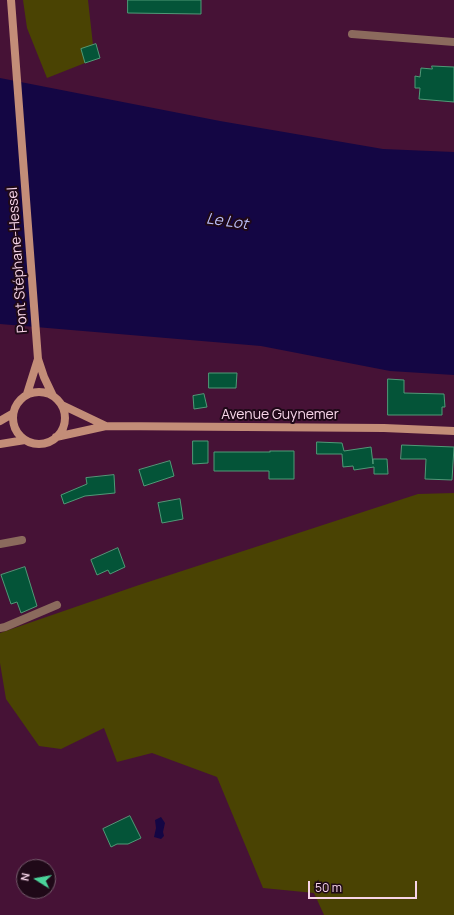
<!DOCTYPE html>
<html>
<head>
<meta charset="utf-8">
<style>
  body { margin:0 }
  #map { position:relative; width:454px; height:915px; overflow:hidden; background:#461236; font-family:Manrope,sans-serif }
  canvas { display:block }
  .north { position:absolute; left:16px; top:859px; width:40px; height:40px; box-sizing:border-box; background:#1f0918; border:1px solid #755b6c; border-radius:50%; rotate:281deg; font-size:11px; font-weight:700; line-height:16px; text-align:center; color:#f7d5e9 }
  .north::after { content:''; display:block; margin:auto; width:14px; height:18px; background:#4bd49b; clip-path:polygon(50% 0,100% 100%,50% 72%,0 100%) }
  .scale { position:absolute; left:308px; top:881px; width:109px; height:18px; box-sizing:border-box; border:2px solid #f7d5e9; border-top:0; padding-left:5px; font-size:12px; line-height:14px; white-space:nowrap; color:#f7d5e9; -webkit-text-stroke:3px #1f0918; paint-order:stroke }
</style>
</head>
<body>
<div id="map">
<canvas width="454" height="915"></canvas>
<div class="north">N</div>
<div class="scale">50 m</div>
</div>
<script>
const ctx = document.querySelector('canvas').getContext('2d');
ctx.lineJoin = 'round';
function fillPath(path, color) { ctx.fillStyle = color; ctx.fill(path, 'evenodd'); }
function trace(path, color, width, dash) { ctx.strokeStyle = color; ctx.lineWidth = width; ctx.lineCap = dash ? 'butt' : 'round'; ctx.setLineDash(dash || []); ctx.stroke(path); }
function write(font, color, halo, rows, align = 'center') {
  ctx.font = font + ' Manrope,sans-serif'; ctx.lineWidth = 4; ctx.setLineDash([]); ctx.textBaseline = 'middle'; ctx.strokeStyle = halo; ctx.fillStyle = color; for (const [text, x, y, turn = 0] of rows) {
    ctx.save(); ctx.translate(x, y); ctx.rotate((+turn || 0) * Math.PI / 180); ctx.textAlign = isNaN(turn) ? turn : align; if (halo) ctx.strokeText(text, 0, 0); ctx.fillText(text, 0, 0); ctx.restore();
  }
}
fillPath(new Path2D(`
  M23,0H88L93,45L85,63L47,78L27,28Z
  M454,493V915H324L314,893L263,888L217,777L152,753L117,762L104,728L61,749L39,746L6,699L0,663V633L139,585L418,494Z`), '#4a4303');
fillPath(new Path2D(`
  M0,78L220,121L383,149L454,152V375L390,371L261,346L0,324Z
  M161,817L165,823L163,832L164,836L161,839L154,837L156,828L155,820Z`), '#140644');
const building = new Path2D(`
  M128,0H201V14L128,13Z
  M96,44L100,58L85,63L81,49Z
  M432,66L454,67V102L419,99L420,88H415V76L420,77L421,68L432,69Z
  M209,373H237L236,388H209Z
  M388,379L404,380V393L444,394L445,407H442V415H388Z
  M204,394L207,407L194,409L193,396Z
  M193,441H208V463L193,464Z
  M317,442L342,443L344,451L371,447L373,464V459H387L388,474H374V467L354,470L353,466L343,467L342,454H317Z
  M402,445L454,447L452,480L425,479L426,459H401Z
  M270,451H294V479H269V471H214V452H270Z
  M170,461L174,476L144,486L139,470Z
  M114,475L115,493L85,496L64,504L61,495L87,484L86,478Z
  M180,499L183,519L162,523L158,503Z
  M118,548L125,567L110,574L108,570L97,575L91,560Z
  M25,567L37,606L21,613L17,602L11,604L1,575Z
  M130,816L141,838L128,844H117L111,847L103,829Z`);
fillPath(building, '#045438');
trace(building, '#4f9a77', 1);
trace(new Path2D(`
  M352,34L454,42
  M0,544L22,540
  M0,628L5,627L57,605`), '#8b6a5d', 8);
trace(new Path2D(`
  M11,0L38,359L44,377L53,396
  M13 418a26 26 0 1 1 52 0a26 26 0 1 1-52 0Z
  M27,394L38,359
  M62,405L106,426
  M0,421L12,414
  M56,437L106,426L384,428L454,431
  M0,444L25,440`), '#c38d78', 8);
write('14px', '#f7d5e9', '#1f0918', [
  ["Pont Stéphane-Hessel",18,260,-94],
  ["Avenue Guynemer",280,415]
]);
write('italic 15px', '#bbbef8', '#1f0918', [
  ["Le Lot",227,222,8]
]);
</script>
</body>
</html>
